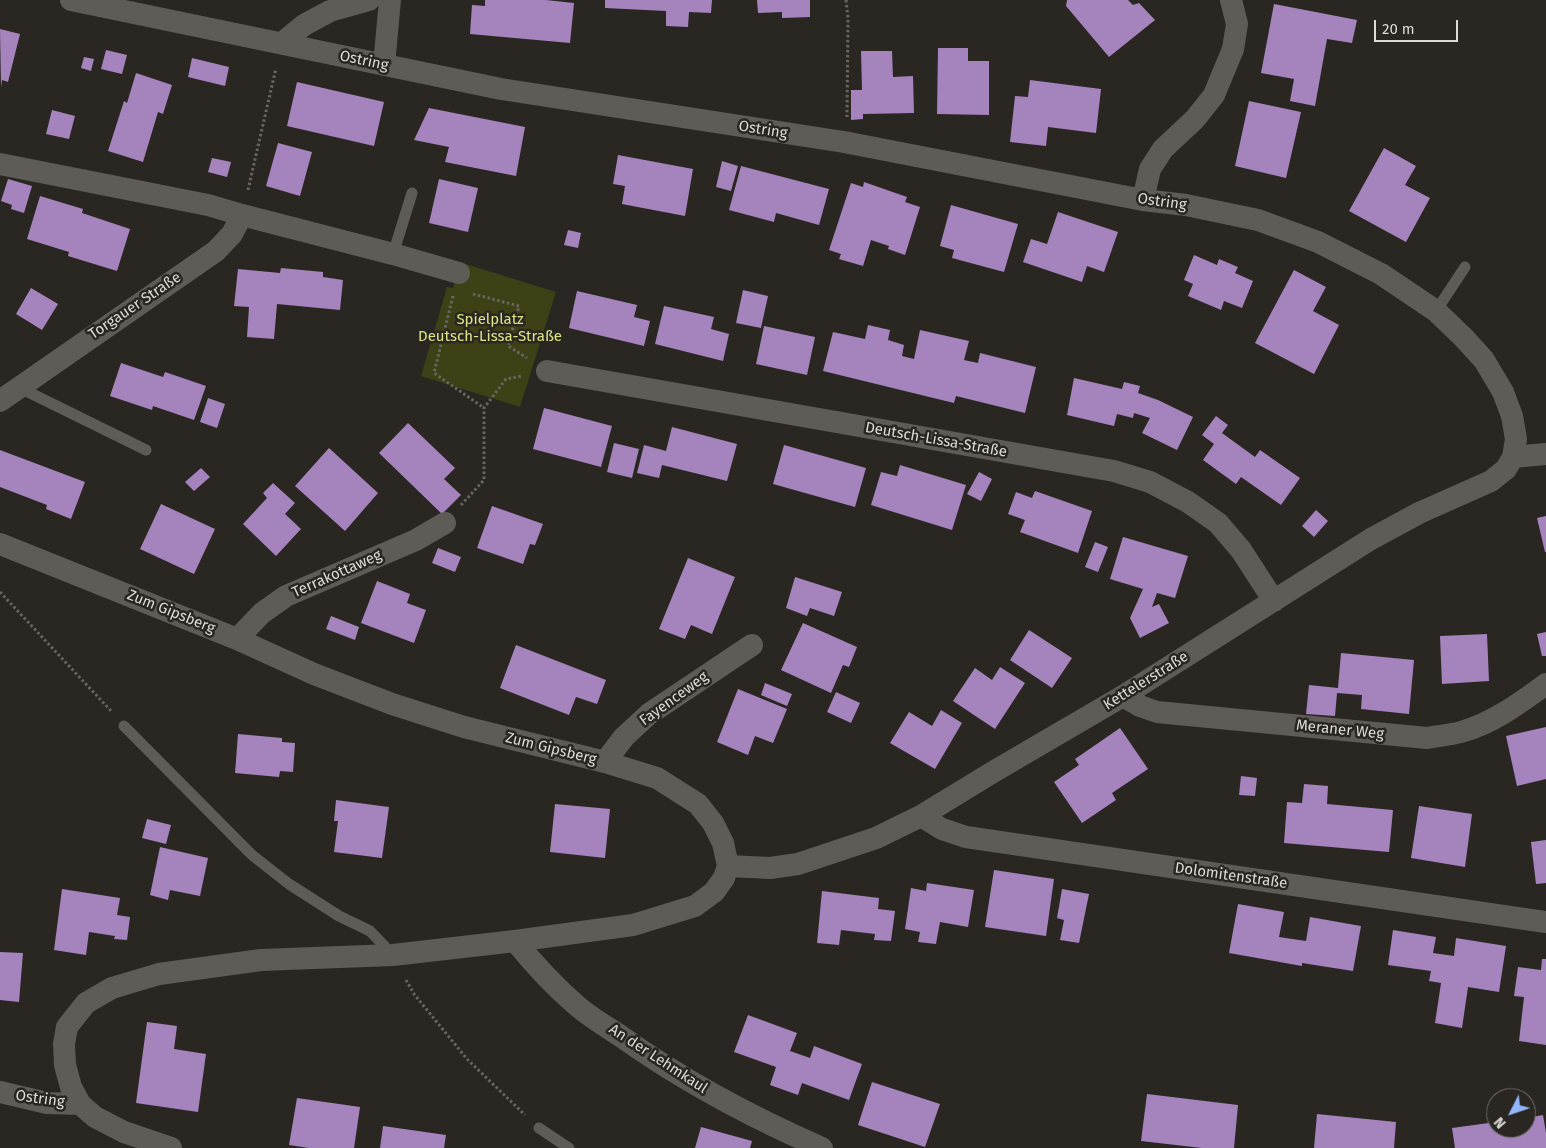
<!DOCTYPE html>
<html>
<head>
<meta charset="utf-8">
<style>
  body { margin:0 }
  #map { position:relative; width:1546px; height:1148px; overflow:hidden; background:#2a2722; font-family:"Fira Sans",sans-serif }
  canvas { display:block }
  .north { position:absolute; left:1486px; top:1088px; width:50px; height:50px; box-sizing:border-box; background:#2a2722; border:1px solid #726f6a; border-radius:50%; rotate:229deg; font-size:14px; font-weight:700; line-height:20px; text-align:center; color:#dddbd7 }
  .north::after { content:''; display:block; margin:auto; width:18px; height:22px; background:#92b7fd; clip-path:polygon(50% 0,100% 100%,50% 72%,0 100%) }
  .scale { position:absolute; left:1374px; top:20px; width:84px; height:22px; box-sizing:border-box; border:2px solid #dddbd7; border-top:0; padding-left:6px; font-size:15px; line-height:18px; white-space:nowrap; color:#dddbd7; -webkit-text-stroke:4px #2a2722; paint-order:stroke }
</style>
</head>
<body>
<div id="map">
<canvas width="1546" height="1148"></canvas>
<div class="north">N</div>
<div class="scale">20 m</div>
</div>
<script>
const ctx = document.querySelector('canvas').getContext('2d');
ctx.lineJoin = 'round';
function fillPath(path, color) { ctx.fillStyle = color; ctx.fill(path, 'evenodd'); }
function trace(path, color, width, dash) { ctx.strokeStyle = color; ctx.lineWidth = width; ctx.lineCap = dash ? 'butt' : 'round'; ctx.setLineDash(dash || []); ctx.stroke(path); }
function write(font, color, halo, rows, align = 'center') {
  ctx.font = font + ' "Fira Sans",sans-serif'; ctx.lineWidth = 5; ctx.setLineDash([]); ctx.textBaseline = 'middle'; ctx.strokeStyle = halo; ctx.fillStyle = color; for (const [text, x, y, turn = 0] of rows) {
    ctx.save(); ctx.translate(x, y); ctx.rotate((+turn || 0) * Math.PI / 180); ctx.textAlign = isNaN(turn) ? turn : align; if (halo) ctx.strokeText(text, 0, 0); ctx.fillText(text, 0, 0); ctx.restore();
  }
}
fillPath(new Path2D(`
  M459,262L556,292L520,407L421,376L447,287L453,288Z`), '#3e4016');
fillPath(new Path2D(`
  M485,0H546L574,3L570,43L470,34L472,5L485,6Z
  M605,0H712L711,13L689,12L688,27L666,26V11L605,8Z
  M757,0H810V17L782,18V12L758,13Z
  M1067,0H1128L1133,5L1139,3L1155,20L1109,57L1066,6Z
  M1274,4L1357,20L1352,43L1327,39L1315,106L1290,101L1294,79L1261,73Z
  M0,29L20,34L8,82L2,80L1,87Z
  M938,48H968V61H989V115L937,114Z
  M106,50L127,55L122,74L101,69Z
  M861,51H892L893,77L913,76L914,113L863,114V119L851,120V90H862Z
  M84,57L94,59L91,71L81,68Z
  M192,58L229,67L225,86L188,77Z
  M136,73L172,85L163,114L158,112L143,162L108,151L124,101L127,103Z
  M1030,80L1101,89L1096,133L1048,127L1046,146L1010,142L1015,96L1028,97Z
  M297,82L384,102L374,146L287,126Z
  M1249,101L1301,112L1286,178L1235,166Z
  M429,108L525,127L516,176L445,162L449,147L414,140Z
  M52,110L75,116L69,139L46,134Z
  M278,143L312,152L300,196L266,186Z
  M1384,148L1416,166L1405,185L1430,198L1406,242L1349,211Z
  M618,155L693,169L685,216L622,204L625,186L613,184Z
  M212,158L231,162L227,177L208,172Z
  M722,161L738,166L731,191L716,187Z
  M741,166L829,189L819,225L776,213L774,222L729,210Z
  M8,179L32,186L24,213L11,209L12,205L1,201Z
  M439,179L478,188L468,232L429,223Z
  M864,182L907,197L905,202L920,207L905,255L888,249L889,246L871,240L863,266L839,259L841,254L829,250L851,183L863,187Z
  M40,196L83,209L82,213L130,229L117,271L68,256L69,252L27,239Z
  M951,205L1018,224L1004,272L952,258L954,250L940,246Z
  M1058,212L1118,232L1104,272L1087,266L1082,282L1023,262L1031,239L1047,244Z
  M568,230L581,233L578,248L564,245Z
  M1194,255L1217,265L1219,259L1238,267L1235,273L1253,281L1242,308L1224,301L1221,310L1188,296L1193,284L1184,280Z
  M281,268L323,272V277L343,280L340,310L277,304L274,339L247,337L249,307L234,306L238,269L280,273Z
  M1294,270L1326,287L1313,311L1339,325L1314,374L1255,343Z
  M31,288L58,304L42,330L16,314Z
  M743,290L768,296L761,328L736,323Z
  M577,291L637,305L634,317L650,321L644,346L569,328Z
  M664,306L714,317L711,329L729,334L723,361L655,344Z
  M868,325L890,330L888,340L904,345L902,356L914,359L920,330L969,341L964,360L978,363L980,353L1036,367L1025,413L956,396L954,403L823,371L833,332L865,339Z
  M764,326L815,337L807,375L756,364Z
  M121,363L163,377L165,372L206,386L194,420L153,406L152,410L110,396Z
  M1074,378L1122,389L1124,382L1140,386L1138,393L1158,400L1193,417L1177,450L1142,433L1150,418L1134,413L1133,418L1117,414L1114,426L1067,415Z
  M208,398L225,404L217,428L200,422Z
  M544,408L612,426L601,467L533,449Z
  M1216,416L1228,425L1222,433L1255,457L1260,450L1300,478L1281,505L1241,477L1236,484L1203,460L1214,444L1202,435Z
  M408,423L455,468L444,479L461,495L442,514L379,453Z
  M672,427L737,444L727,481L662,465L659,478L637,473L644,445L666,451Z
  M614,443L639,449L632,478L607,472Z
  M784,445L866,468L855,507L773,484Z
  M329,448L378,493L345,531L295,486Z
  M0,451V450L85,482L71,519L46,509L47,505L0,487Z
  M900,465L966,485L952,530L871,505L881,472L897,476Z
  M201,468L210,477L194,491L185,482Z
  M979,472L992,479L981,501L967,494Z
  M273,483L295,503L285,514L301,529L276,556L243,524L267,498L263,493Z
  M1035,491L1092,511L1078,553L1020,532L1025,520L1008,514L1016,492L1032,498Z
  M161,504L215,529L194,574L140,549Z
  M492,506L543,524L535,545L530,544L523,564L477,548Z
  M1316,510L1328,521L1314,537L1302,526Z
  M1546,516V552H1545L1537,518Z
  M1123,537L1188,556L1175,598L1157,593L1152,607L1159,604L1169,623L1140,638L1130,618L1143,589L1110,579Z
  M1095,542L1108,547L1098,572L1085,567Z
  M438,548L461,557L455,572L432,563Z
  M688,558L735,577L712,634L691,625L685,639L659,629Z
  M795,577L842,592L834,616L810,608L807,616L786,608Z
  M377,581L410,594L407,603L426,610L414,643L361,623Z
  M331,616L359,627L355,640L326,629Z
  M803,623L857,647L849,667L843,665L831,693L781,670Z
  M1029,630L1072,658L1052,688L1010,660Z
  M1546,632V656H1542L1537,634Z
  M1487,634L1489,681L1442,684L1440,636Z
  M516,645L606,680L597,704L576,697L569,715L500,688Z
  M1341,653L1414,660L1409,714L1361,709L1362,695L1337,693L1335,716L1306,714L1309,685L1338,688Z
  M1000,667L1025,683L995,729L953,701L975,668L992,680Z
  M765,683L792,694L787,706L761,695Z
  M738,689L787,709L773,743L755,736L748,755L717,742Z
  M836,692L860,703L851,723L827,712Z
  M941,710L962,723L935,769L890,743L909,712L932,726Z
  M1546,727V779L1517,786L1506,736Z
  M1120,728L1148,769L1112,793L1116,800L1082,823L1054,782L1079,765L1075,759Z
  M238,734L282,738V742L295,743L293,772L280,771L279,777L235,773Z
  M1241,776L1257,778L1255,796L1239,795Z
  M1304,784L1328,786L1327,804L1393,810L1389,852L1284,843L1287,802L1302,803Z
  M336,800L389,807L382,858L334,852L338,821H334Z
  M555,804L610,809L605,858L550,852Z
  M1419,806L1472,814L1465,867L1411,858Z
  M147,819L171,825L166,844L142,838Z
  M1546,840V883L1536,884L1531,842Z
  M160,847L208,858L200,896L170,890L168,900L150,895Z
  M994,870L1054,879L1046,936L985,927Z
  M927,883L974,890L968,927L940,922L936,944L918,942L920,932L905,929L911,888L926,891Z
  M62,889L120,898L117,915L130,917L127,940L114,939L115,936L89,932L86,955L54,950Z
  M1062,889L1089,894L1079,943L1060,940L1064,920L1057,918Z
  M822,891L879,898L878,909L895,911L891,941L874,940L875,934L841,930L839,945L817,943Z
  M1238,904L1284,912L1279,937L1306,941L1310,917L1361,926L1353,971L1302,963V966L1229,953Z
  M1393,930L1436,937L1433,953L1454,956L1456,938L1506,946L1499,992L1468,987L1462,1028L1435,1023L1441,983L1429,981L1431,971L1388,965Z
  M0,952L23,953L19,1002L0,1000Z
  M1542,959H1546V1045L1519,1041L1524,997L1514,996L1518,967L1541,970Z
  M748,1015L797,1033L790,1051L810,1058L814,1046L862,1064L849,1100L802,1083L798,1095L770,1085L776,1067L734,1052Z
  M147,1022L177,1026L174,1049L206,1054L198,1112L136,1103Z
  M872,1082L940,1104L925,1147L858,1125Z
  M1147,1094L1238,1105L1234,1148H1202L1141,1141Z
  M297,1098L360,1107L354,1148H309L289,1145Z
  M1317,1114L1396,1122L1394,1148H1314Z
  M1543,1115L1546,1133V1148H1455L1452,1128L1496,1122V1128H1526V1118Z
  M383,1126L446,1135L444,1148H380Z
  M701,1127L752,1141L750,1148H695Z`), '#a584be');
trace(new Path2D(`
  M846,0L848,18L847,117
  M248,190L276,68
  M473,294L519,306L508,346L527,358
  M453,296L434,373L484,408
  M461,505L484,480V408L506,379L522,376
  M0,592L112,712
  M406,980L414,994L467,1059L525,1115`), '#696662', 3, [2.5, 2.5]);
trace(new Path2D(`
  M393,254L412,193
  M1436,311L1465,267
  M18,387L146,450
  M124,726L252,855L289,884L339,916L370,931L393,955
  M539,1128L569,1148`), '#5f5b56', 11);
trace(new Path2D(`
  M71,0L501,89L844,142L1143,200L1186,205L1258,220L1318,242L1381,274L1436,311L1464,338L1484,360L1503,392L1512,416L1516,439L1513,457L1506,469L1491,481L1419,513L1371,539L1123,696L993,772L921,816L876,838L798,864L770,868L728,866
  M282,43L304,25L330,11L369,0
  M384,65L390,0
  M0,164L208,205L242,215L393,254L459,273
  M1143,200L1150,169L1163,149L1195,119L1214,95L1233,49L1237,24L1231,0
  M547,371L1114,471L1150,482L1188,502L1218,523L1241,550L1274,601
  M0,401L216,251L232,234L242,215
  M1513,457L1546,454
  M0,544L237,639L314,674L392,704L464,727L605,762L657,778L698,804L713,823L723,843L728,866L724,878L714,892L695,906L633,925L515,941L393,955L261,960L159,974L112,988L86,1003L67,1027L64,1044L65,1065L71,1087L80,1104L95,1117L124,1132L171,1148
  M237,639L262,613L286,596L416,540L445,523
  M1123,696L1140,706L1157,712L1427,738C1438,736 1450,735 1461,732C1493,723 1520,703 1546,684
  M605,762L624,737L649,714L752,645
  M921,816L942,829L966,837L1546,922
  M515,941C533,963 553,985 575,1004C588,1016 604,1025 619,1035C682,1080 751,1117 822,1148
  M0,1092L47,1103L80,1104`), '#5f5b56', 22);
write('15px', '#dddbd7', '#2a2722', [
  ["Ostring",364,61,12],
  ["Ostring",763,130,9],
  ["Ostring",1162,202,8],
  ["Torgauer Straße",135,306,-34],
  ["Deutsch-Lissa-Straße",936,440,10],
  ["Terrakottaweg",337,574,-24],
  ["Zum Gipsberg",171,612,22],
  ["Kettelerstraße",1146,681,-32],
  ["Fayenceweg",674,699,-36],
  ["Meraner Weg",1340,730,6],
  ["Zum Gipsberg",551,749,14],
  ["Dolomitenstraße",1231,876,8],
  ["An der Lehmkaul",658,1059,33],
  ["Ostring",40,1099,8]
]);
write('15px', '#dde483', '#2a2722', [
  ["Spielplatz",490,320],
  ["Deutsch-Lissa-Straße",490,337]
]);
</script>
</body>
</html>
